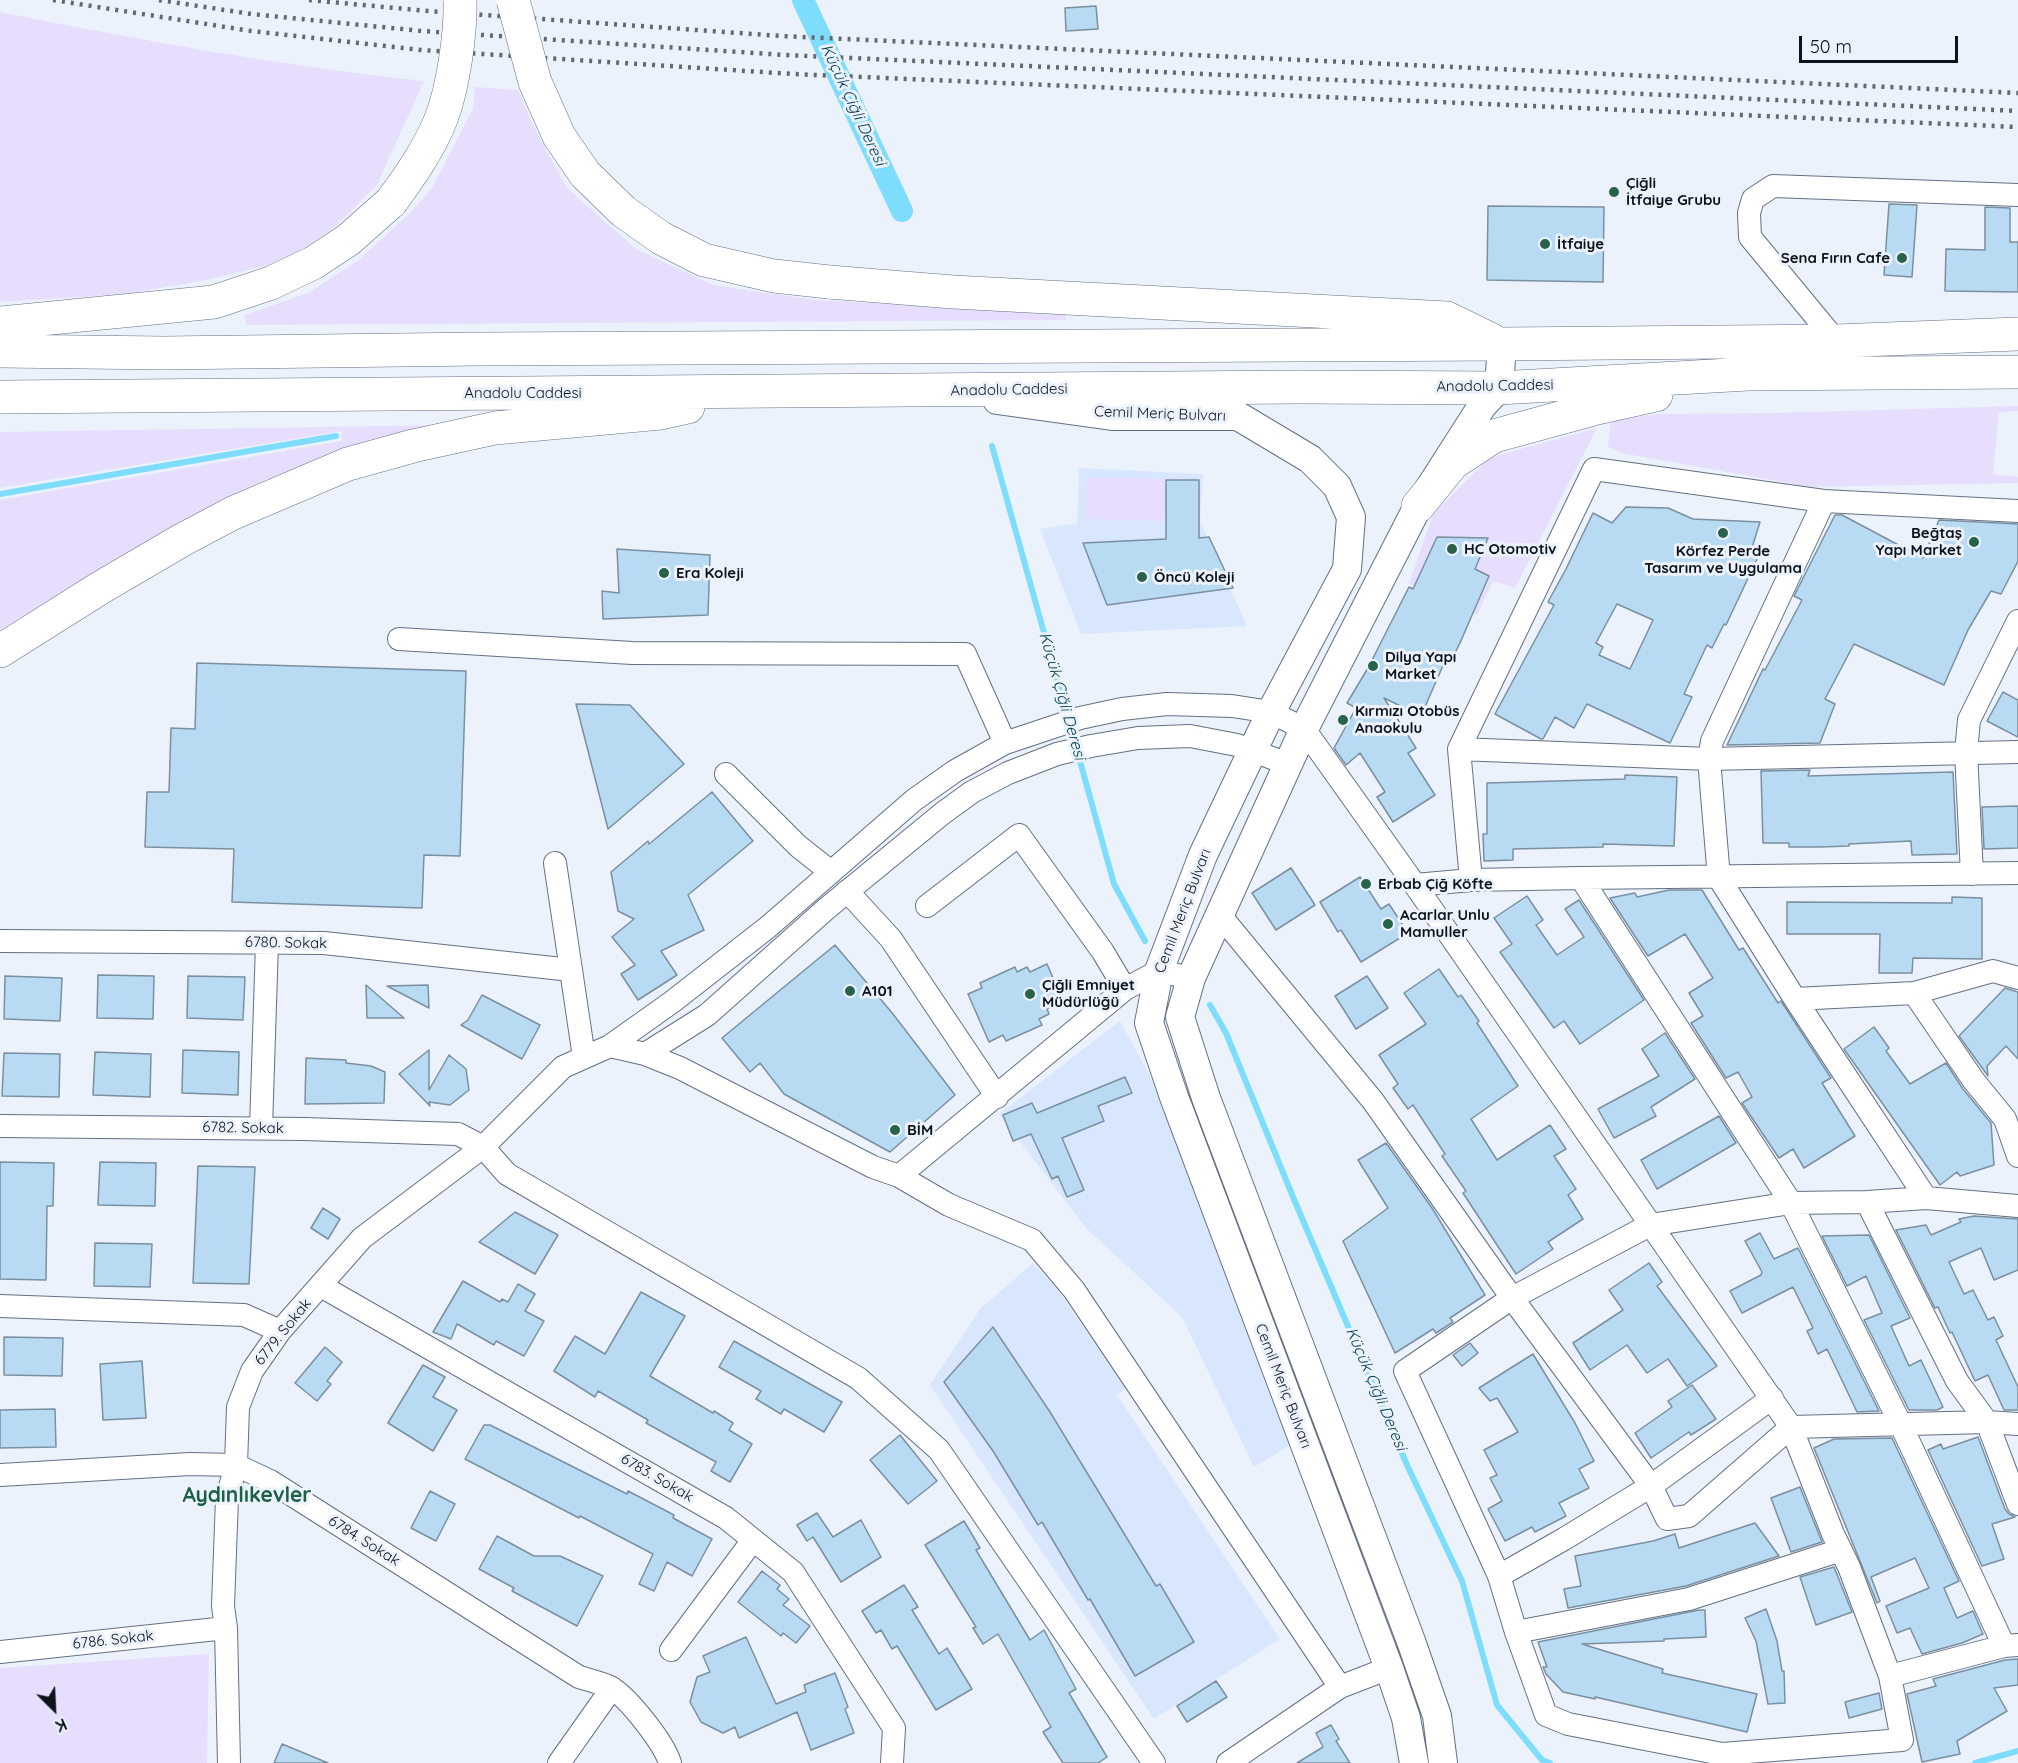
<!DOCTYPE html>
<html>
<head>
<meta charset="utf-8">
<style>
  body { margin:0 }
  #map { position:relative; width:2018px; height:1763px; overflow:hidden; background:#ecf2fc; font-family:Quicksand,sans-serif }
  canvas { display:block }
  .north { position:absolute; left:24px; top:1679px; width:60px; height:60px; -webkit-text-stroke:4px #ecf2fc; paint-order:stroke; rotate:156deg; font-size:16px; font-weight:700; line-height:24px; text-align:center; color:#0e131b }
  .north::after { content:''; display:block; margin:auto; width:21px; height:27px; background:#0e131b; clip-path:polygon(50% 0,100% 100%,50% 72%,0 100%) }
  .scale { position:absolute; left:1799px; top:36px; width:159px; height:27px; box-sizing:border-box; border:3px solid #0e131b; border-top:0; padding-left:8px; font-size:18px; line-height:21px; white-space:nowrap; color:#0e131b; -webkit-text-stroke:4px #ecf2fc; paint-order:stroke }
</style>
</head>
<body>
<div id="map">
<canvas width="2018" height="1763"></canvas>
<div class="north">K</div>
<div class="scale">50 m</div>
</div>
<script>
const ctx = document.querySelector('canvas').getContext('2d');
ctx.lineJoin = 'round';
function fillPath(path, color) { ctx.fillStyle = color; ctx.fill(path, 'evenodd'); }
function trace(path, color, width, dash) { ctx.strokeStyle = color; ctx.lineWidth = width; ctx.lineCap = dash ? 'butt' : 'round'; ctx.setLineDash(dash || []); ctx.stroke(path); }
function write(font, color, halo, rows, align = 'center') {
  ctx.font = font + ' Quicksand,sans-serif'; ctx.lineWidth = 6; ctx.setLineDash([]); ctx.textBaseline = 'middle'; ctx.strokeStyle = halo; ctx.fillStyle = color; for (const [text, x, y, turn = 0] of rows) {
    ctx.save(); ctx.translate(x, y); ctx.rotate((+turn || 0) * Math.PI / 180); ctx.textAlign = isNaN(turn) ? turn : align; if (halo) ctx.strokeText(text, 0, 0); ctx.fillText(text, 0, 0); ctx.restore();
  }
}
fillPath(new Path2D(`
  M1079,468L1203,474L1200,521L1247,626L1081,634L1040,529L1077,523Z
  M1120,1021L1149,1074L1196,1191L1292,1444L1254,1467L1182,1317L1085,1227L999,1114Z
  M1033,1263L1057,1289L1126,1388L1117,1395L1280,1639L1154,1719L930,1385L980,1309Z`), '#d8e7fe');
fillPath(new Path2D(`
  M0,12C140,40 282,66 424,81L377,185L336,226L284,261L212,279L126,294L0,302Z
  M475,87L518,90L535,129L567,188L636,249L713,285L814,300L1066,313V320L246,325L245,315L308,293L359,260L411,212L432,188L473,109Z
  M2018,406V411L1999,412L1993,474L2018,477V483L1810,487L1621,453L1608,447L1611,421L1658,414L1773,413Z
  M449,425C375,446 297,462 228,497C149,536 75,585 0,631V500L342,441L341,431L0,488V432Z
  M1597,428L1515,588L1493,581L1477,615L1409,584L1433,514L1489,458Z
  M1087,477L1165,479L1164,521L1086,519Z
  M209,1654L207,1763H0V1668Z`), '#e6defc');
trace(new Path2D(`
  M992,446L1075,744
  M0,494L336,436
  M1078,754L1114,884L1145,941
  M1210,1005L1226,1033L1293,1197L1407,1465L1462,1581L1497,1705L1542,1760L1550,1763
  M1975,1763L2018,1751`), '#7eddfc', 6);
trace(new Path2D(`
  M803,0L902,211`), '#7eddfc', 22);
const building = new Path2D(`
  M1096,6L1098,29L1066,31L1065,8Z
  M1889,204L1917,205L1912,277L1884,275Z
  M1488,206L1604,207L1603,282L1487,280Z
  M1985,207L2010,208V242H2018V292L1945,291L1946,249L1985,250Z
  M1166,480H1199V538L1209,537L1233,588L1107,605L1083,543L1166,539Z
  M1626,507L1668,508L1693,519L1760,522L1751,551L1759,555L1726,625L1724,624L1712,648L1707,645L1684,694L1692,697L1670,743L1587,704L1574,728L1555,717L1543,739H1541L1495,714L1554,605L1548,602L1566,569L1593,513L1612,523ZM1617,604L1653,620L1630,669L1599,655L1603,647L1596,643Z
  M1835,515H1842L1923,558L1939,520L2018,524V561L2001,594L1991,591L1968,630L1944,685L1854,644L1825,699L1835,704L1820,743L1727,745L1763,669L1765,670L1802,600L1794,596Z
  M1437,537L1488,538L1475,569L1489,576L1460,643L1450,663L1445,661L1421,716L1384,698L1416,748L1408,753L1435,795L1393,822L1377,797L1385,792L1360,753L1346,765L1334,748L1356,708L1347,703L1368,668L1409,587L1413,589Z
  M617,549L710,555L708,615L603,619L602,591L619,593Z
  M197,663L466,671L460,856L424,855L422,908L232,902L234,849L145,847L147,792H169L171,728L195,729Z
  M2003,692L2018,700V737L1987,721Z
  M576,704L630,705L684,764L608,829Z
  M1810,770L1808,776L1953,772L1957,854L1912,855L1911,841L1849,844V846L1820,847H1789V843H1763L1761,771Z
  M1625,775L1677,777L1674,846L1603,844V847L1513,849V860L1484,861L1483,834H1487V783L1625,779Z
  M712,792L753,841L688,895L704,930L661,951L677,975L638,1000L621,974L635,965L612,937L634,919L618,911L611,872L648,841L649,844Z
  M2018,806V848L1984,849L1982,807Z
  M1291,868L1315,905L1276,930L1252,893Z
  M1360,877L1381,909L1389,904L1408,933L1361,962L1341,930L1338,932L1320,902Z
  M1669,890H1702L1739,950L1743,948L1778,1003L1781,1001L1831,1078L1822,1083L1855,1136L1804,1168L1793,1149L1779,1158L1742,1103L1752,1097L1738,1072L1726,1078L1691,1023L1703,1016L1689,993L1713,978L1685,934L1648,956L1610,898L1635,893L1637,897Z
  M1527,896L1543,920L1536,925L1557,955L1584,937L1565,909L1579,900L1644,1000L1580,1044L1564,1021L1554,1028L1500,952L1512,944L1494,918Z
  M1952,897L1982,898V959L1913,958L1912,973H1879L1880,934H1787V902L1952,903Z
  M835,945L893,1014L955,1095L890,1152L784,1094L760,1063L750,1072L722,1038Z
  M1047,964L1063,1001L1047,1009L1049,1014L1039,1019L1042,1025L1006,1041L1003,1035L989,1042L968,994L982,988L980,983L1015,967L1017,972L1027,967L1030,972Z
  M1439,969L1458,997L1461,995L1479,1021L1477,1023L1518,1086L1471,1119L1497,1160L1550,1125L1566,1149L1554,1156L1576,1189L1568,1195L1583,1219L1548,1242L1553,1249L1516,1274L1463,1193L1466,1191L1442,1156L1445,1154L1413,1105L1408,1109L1393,1088L1398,1084L1379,1055L1426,1024L1404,993Z
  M98,975L154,976L153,1019L97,1018Z
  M5,976L62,978L60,1021L4,1019Z
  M188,976L245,977L243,1020L187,1018Z
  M1367,976L1388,1008L1356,1029L1335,996Z
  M366,985L404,1018H367Z
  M428,985L429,1008L387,986Z
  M2005,988L2018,992V1059L2006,1046L1987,1066L1988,1076L1959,1036Z
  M482,995L540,1025L522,1059L461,1025L468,1020Z
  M1874,1027L1889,1048L1886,1051L1910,1084L1946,1063L1963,1089L1991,1123L1994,1165L1960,1176L1957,1172L1940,1185L1844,1049Z
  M1665,1033L1695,1079L1651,1107L1656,1116L1614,1138L1598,1109L1659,1076L1642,1049Z
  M183,1050L239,1052L238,1095L182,1093Z
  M429,1050V1090L449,1055L466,1069L469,1090L450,1105L429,1102L430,1106L399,1074Z
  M95,1052L151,1054L150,1097L93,1095Z
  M4,1053L60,1054L59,1097L2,1096Z
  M306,1058L346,1060V1063L371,1066L385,1072L384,1103L305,1104Z
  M1125,1077L1132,1093L1098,1106L1104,1121L1062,1138L1084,1190L1067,1197L1058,1176L1052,1179L1031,1134L1013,1141L1003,1115L1032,1103L1037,1113Z
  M1719,1116L1736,1143L1657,1189L1641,1160Z
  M1386,1143L1432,1208L1485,1295L1450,1318L1453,1322L1436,1333L1433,1329L1395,1353L1343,1241L1388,1208L1358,1160Z
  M0,1162L54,1163L53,1206H47L46,1280L0,1279Z
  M100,1162L156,1163L155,1206L98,1205Z
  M198,1166L255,1167L249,1284L193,1283Z
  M323,1208L340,1219L328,1239L311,1228Z
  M515,1212L558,1235L535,1274L479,1242Z
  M1974,1216L2018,1219V1270L1994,1280L1981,1248L1949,1262L1964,1294L1973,1290L1988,1320L1994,1317L2003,1336L1996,1340L2018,1387V1410H2004L1988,1375L1975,1381L1952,1332L1950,1333L1938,1307L1935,1308L1896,1230L1926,1225L1931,1235L1961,1222L1959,1219Z
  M1760,1233L1774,1259L1798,1248L1879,1411L1857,1412L1827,1349L1818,1354L1807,1331L1813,1328L1793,1287L1742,1313L1730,1291L1761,1275L1762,1272L1745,1241Z
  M1869,1235L1910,1318L1891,1326L1909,1366L1921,1360L1943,1407L1937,1410H1909L1864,1320L1882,1313L1866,1276L1847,1286L1822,1236Z
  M95,1243L152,1244L150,1287L94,1286Z
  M1649,1263L1662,1282L1657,1286L1717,1366L1687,1386L1668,1359L1647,1373L1627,1345L1590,1370L1573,1343L1623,1310L1609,1290Z
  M463,1281L500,1302L502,1299L508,1302L518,1284L535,1294L525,1311L544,1321L524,1356L496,1341L494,1345L457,1324L451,1339L433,1332Z
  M641,1292L685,1316L650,1376L713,1413L714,1411L733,1423L729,1430L752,1444L730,1482L711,1471L716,1462L646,1423L648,1420L598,1391L595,1397L554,1371L575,1336L605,1354Z
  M993,1327L1050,1412L1156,1586L1160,1584L1194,1642L1135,1676L1090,1599L1088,1600L1042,1522L1038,1525L993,1451L944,1382Z
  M4,1337L63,1338L62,1376L4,1375Z
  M734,1341L842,1402L824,1432L784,1409L781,1414L756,1399L761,1391L719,1367Z
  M1470,1343L1478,1353L1462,1366L1453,1355Z
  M325,1347L342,1362L327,1381L331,1384L317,1401L295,1383Z
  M1533,1354L1575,1423L1594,1461L1579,1469L1589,1488L1559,1503L1566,1516L1535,1532L1532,1527L1505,1541L1488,1509L1502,1501L1490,1478L1497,1475L1484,1450L1518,1432L1497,1398L1490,1401L1479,1388Z
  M142,1361L146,1418L103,1420L100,1364Z
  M423,1365L445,1377L433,1397L457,1410L433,1451L388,1423Z
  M1692,1385L1716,1419L1691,1435L1689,1432L1651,1458L1635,1433L1672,1407L1668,1401Z
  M55,1409L56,1447L0,1448V1410Z
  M484,1425H490L627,1494L628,1491L674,1515L673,1518L712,1539L692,1576L667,1562L654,1591L639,1584L653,1554L580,1516L579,1518L465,1459Z
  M900,1435L937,1481L908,1504L870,1460Z
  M1978,1437L2005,1509L2009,1514L2015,1517L1992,1524L2004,1559L1982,1566L1928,1450L1941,1444L1943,1449Z
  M1892,1438L1959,1581L1944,1588L1957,1618L1973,1611L1983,1634L1962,1643L1922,1654L1910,1628L1897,1633L1886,1606L1929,1588L1915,1558L1871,1577L1880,1601L1877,1603L1814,1448L1834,1439Z
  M1800,1487L1822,1542L1791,1552L1771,1498Z
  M430,1491L455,1504L436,1541L411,1528Z
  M817,1513L833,1537L861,1520L881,1557L841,1582L813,1537L807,1541L797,1525Z
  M964,1521L980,1548L976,1550L1030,1640L1044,1630L1076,1689L1069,1693L1107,1757L1098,1763H1063L1043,1732L1051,1727L998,1634L983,1644L973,1628L976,1627L925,1545Z
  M1755,1523L1779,1556L1686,1586L1568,1608L1564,1589L1581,1586L1575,1556L1653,1541L1675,1534L1679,1548Z
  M497,1536L534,1556H560L603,1576L577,1626L512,1591L514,1588L479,1569Z
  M1834,1567L1852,1612L1816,1625L1800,1577Z
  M762,1571L780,1585L777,1589L789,1599L783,1605L810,1626L796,1643L783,1633L781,1636L738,1602Z
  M904,1585L918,1607L912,1610L939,1654L947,1648L972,1689L936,1710L897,1646L892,1649L881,1630L876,1633L862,1611Z
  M1766,1609L1777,1641L1782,1671H1784L1785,1703L1768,1704L1756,1641L1745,1618Z
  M1699,1610H1705L1706,1637L1664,1639V1641L1582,1644L1663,1669L1662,1673L1757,1694L1747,1732L1595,1697V1699L1563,1692L1546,1674L1543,1667H1547L1538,1642Z
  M746,1637L776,1704L806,1692L804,1685L835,1673L848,1707L845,1709L854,1733L811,1750L797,1712L739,1738L735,1727L723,1733L701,1722L690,1702L697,1677L710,1672L703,1656Z
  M2018,1659V1685L1994,1688L2007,1711L1957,1741L1960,1754L1922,1762L1907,1694L1936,1686L1933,1679L2005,1660Z
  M1216,1681L1227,1697L1187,1722L1177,1706Z
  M1879,1693L1882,1709L1849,1718L1845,1702Z
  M1331,1725L1339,1739L1336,1741L1350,1763H1297L1323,1747L1316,1733Z
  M282,1744L328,1763H274Z`);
fillPath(building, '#b9daf3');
trace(building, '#7a90a0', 1.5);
const minor = new Path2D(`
  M1836,341L1750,237L1749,213L1753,199L1773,186L2018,195
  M1824,501L1712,741L1709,759L1719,878L1795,999L1926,1198
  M399,639L632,653L965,654L1005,743
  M1459,749L1709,759L2018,752
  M726,774L798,846L831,872
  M555,863L584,1057
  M1972,874L1966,752L1969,720L2018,621
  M1581,878L1791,1203L1901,1425L2004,1646
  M1471,880L1459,749L1594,469L1824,501L2018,511
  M1415,885L1791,1427L1833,1534L1849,1567L1890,1676L1902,1740L1722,1754L1568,1724L1546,1715L1516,1632L1499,1576L1405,1371L1512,1298L1650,1225L1791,1203L1867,1202L1926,1198L2018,1206
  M847,891L891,939L997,1097
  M927,906L1019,835L1103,952L1125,989
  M1219,914L1373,1101L1512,1298L1651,1486L1667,1519L1689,1516L1791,1427L1987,1422L2018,1424
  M0,941L324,943L571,970
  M1914,993L1974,1081L2005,1119L2018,1156
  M1795,999L1914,993L1993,971L2018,978
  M610,1046L672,1002L768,927L914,800L955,771L1005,743L1080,718L1122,709L1167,704L1232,706L1271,712L1304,729L1415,885L1471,880L1581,878L2018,873
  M645,1054L707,1015L826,909L943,813L972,792L1008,773L1057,754L1091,746L1138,738L1190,736L1237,745L1288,764
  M0,1126L304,1129L458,1134L483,1147L507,1174L858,1378L939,1450L1154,1763
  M261,1128L267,943
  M899,1176L949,1205L1032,1240L1074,1290L1340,1687
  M1867,1202L1957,1381L1987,1422L2018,1504
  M321,1286L726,1518L793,1572L894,1728L892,1763
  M0,1306L244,1315L280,1331
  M0,1475L190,1464L236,1465L270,1481L579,1677C589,1680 601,1683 610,1687C628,1697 664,1743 670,1763
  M1499,1576L1564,1539L1651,1486L1772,1398
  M1516,1632L1689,1599L1841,1550
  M671,1650L753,1540
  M0,1652L226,1628
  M1890,1676L2004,1646L2018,1645
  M229,1763L226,1628L223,1606L227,1498L236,1465L238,1407L252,1371L280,1331L362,1238L483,1147L563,1067L610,1046L645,1054L680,1068L873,1167L899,1176L1125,989L1159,971L1191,978
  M559,1763L612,1688
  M1228,1763L1340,1687L1389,1668`);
const major = new Path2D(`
  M997,400L1112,416H1238L1310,459L1337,486L1351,517L1347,569L1271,712L1203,855L1159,971L1149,1023L1174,1097L1389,1668L1406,1718L1414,1763
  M1443,1763L1437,1716L1411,1641L1206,1098L1180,1017L1191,978L1304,729L1418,506L1482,406L1499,388L1502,344`);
const highway = new Path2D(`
  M829,282L953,292L1447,318L1492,340
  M0,323L214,302L271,283L313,263L348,240L391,202
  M0,351L164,353L479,349L1502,344L1836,341L2018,334
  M0,397L1300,387L1499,388L1748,374L2018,372
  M1418,506L1453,463L1494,436L1593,409L1656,395
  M0,651L100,588L182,540L233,513L348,464L413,446L495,428L661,413L688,407`);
trace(minor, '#637084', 24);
trace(major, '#637084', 30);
trace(highway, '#637084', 34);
trace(minor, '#fff', 22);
trace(major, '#fff', 28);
trace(highway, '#fff', 33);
trace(new Path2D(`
  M53,0L251,31L421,50L793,74L2018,127
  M159,0L251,14L422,31L785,55L2018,111
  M309,0L428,11L781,36L2018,93`), '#626770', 4.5, [3, 6]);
const highwayBridge = new Path2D(`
  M513,0L535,82L559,136L585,174L623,211L661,238L704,260L774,276L829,282
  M391,202C410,176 429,149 441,119C453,88 461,33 460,0`);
trace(highwayBridge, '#637084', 34, []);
trace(highwayBridge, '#fff', 33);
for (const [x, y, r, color] of [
  [1614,192,6,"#29624b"],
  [1545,244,6,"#29624b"],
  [1902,258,6,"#29624b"],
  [1723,533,6,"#29624b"],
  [1974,542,6,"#29624b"],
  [1452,549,6,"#29624b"],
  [664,573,6,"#29624b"],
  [1142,577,6,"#29624b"],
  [1373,666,6,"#29624b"],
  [1343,720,6,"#29624b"],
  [1366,884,6,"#29624b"],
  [1388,924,6,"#29624b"],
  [850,991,6,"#29624b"],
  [1030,994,6,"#29624b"],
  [895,1130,6,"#29624b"]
]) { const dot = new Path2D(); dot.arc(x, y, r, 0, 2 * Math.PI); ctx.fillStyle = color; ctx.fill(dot); trace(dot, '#ecf2fc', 2); }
write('bold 15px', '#0e131b', '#ecf2fc', [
  ["Çiğli",1626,183],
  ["İtfaiye Grubu",1626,200],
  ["İtfaiye",1557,244],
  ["Sena Fırın Cafe",1890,258,"right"],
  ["Beğtaş",1962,533,"right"],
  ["Yapı Market",1962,550,"right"],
  ["HC Otomotiv",1464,549],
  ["Körfez Perde",1723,551,"center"],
  ["Tasarım ve Uygulama",1723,568,"center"],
  ["Era Koleji",676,573],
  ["Öncü Koleji",1154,577],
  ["Dilya Yapı",1385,657],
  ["Market",1385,674],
  ["Kırmızı Otobüs",1355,711],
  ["Anaokulu",1355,728],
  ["Erbab Çiğ Köfte",1378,884],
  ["Acarlar Unlu",1400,915],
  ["Mamuller",1400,932],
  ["Çiğli Emniyet",1042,985],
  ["Müdürlüğü",1042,1002],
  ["A101",862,991],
  ["BİM",907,1130]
], 'left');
write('15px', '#0e131b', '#ecf2fc', [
  ["Anadolu Caddesi",1495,386,-1],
  ["Anadolu Caddesi",1009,390,-1],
  ["Anadolu Caddesi",523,393],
  ["Cemil Meriç Bulvarı",1160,414,2],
  ["Cemil Meriç Bulvarı",1183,911,-69],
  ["6780. Sokak",286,943,1],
  ["6782. Sokak",243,1128,1],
  ["6779. Sokak",283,1332,-51],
  ["Cemil Meriç Bulvarı",1283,1386,69],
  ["6783. Sokak",657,1478,30],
  ["6784. Sokak",364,1541,32],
  ["6786. Sokak",113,1640,-6]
]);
write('italic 16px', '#013e4e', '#ecf2fc', [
  ["Küçük Çiğli Deresi",853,105,65],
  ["Küçük Çiğli Deresi",1062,696,74],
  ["Küçük Çiğli Deresi",1376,1389,67]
]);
write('bold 21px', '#1e6148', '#ecf2fc', [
  ["Aydınlıkevler",247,1496]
]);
</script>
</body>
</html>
